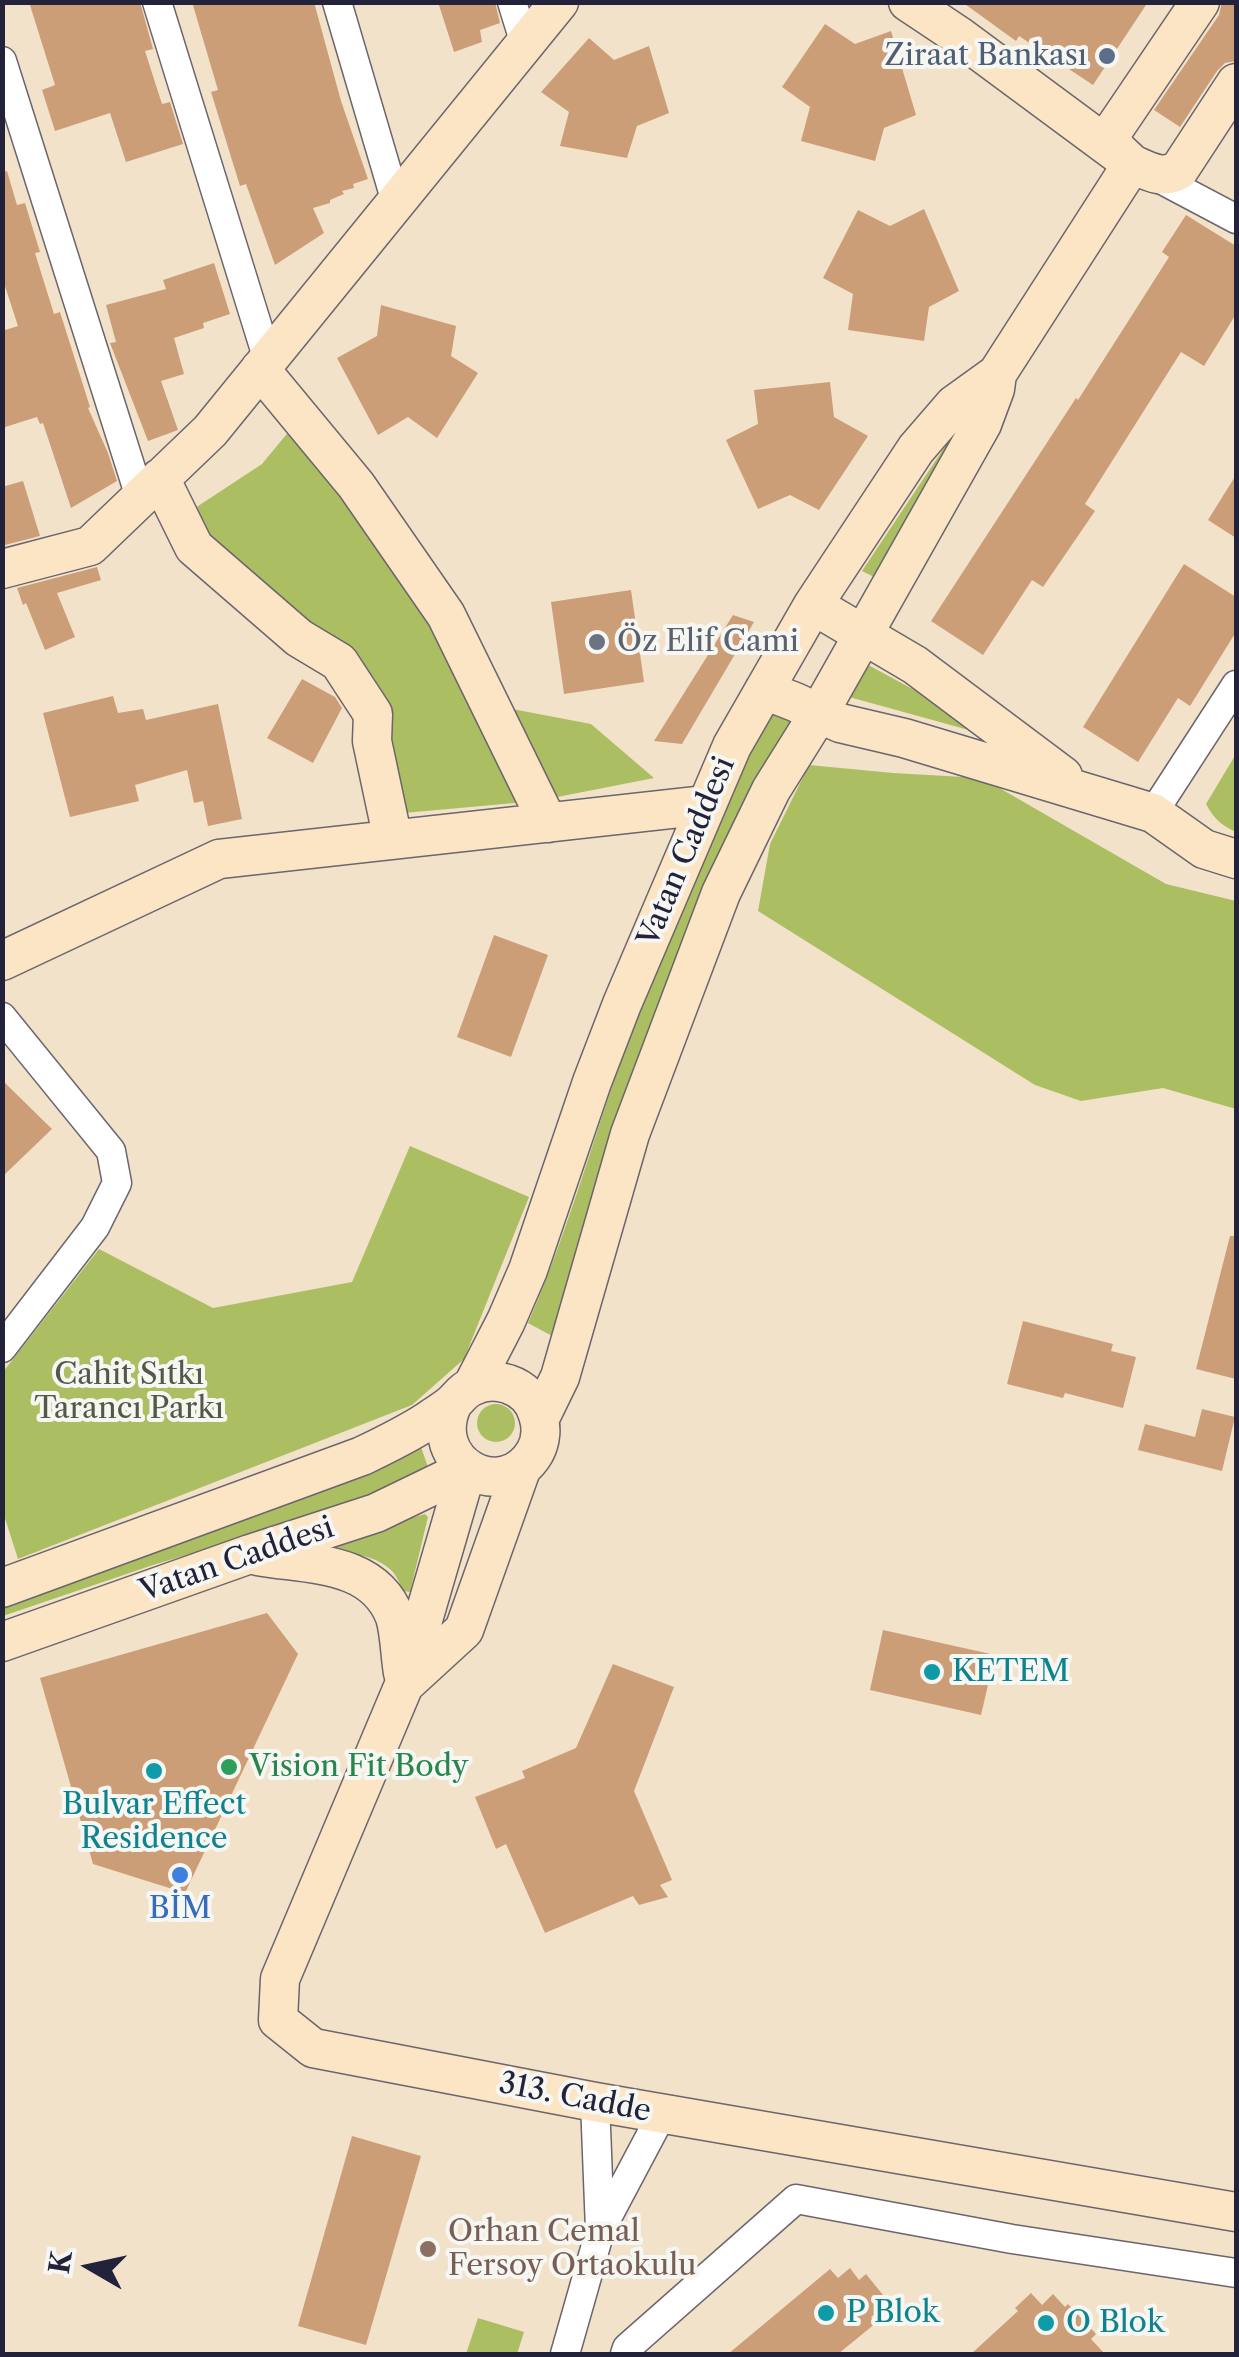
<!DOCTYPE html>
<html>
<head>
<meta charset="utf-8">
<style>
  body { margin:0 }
  #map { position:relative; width:1239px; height:2357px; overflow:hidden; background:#f3e2ca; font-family:"Libre Caslon Text",serif }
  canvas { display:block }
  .frame { position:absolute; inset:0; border:5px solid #22223b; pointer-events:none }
  .north { position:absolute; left:40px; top:2217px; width:100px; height:100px; -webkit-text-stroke:8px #f6f6f2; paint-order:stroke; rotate:279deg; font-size:28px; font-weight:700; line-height:40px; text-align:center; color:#22223b }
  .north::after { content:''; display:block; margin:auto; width:35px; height:45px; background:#22223b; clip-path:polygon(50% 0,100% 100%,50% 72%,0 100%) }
</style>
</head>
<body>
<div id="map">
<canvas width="1239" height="2357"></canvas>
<div class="frame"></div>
<div class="north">K</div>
</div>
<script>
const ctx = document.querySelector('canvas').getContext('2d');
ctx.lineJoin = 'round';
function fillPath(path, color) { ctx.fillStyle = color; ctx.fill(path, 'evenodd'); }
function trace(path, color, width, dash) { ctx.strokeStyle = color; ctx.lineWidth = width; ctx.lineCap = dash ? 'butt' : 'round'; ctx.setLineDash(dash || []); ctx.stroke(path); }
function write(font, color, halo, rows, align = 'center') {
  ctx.font = font + ' "Libre Caslon Text",serif'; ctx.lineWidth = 8; ctx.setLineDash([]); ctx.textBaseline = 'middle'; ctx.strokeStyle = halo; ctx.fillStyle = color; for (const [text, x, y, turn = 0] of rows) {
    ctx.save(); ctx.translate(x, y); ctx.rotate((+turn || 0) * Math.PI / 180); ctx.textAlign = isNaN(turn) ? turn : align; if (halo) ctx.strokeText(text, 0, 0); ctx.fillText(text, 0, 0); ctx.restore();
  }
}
fillPath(new Path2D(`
  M295,424L491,705L591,724L654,778L537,801L404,813L385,717L205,545L189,512L262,464Z
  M946,445L950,449L876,578L862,571Z
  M861,661L986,729L983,734L842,695Z
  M772,708L796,720L763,769L738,813L711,877L556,1338L528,1323C566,1236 591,1147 622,1057C664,938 714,820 772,708Z
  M1236,754V832C1221,825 1214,819 1206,804Z
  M809,765L893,773L982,778L1166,884L1236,901V1109L1163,1088L1081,1101L1035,1085L758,911L770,844Z
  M410,1146L529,1197L464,1359L412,1405L18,1559L3,1512V1372L99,1249L213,1308L352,1282Z
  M477 1423a19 19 0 1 1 38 0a19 19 0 1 1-38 0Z
  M420,1444L430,1473L267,1531L153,1565L3,1616V1609L349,1479Z
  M425,1514L428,1517L410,1592L403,1591C400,1584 397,1576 391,1570C368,1548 325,1553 296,1550Z
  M478,2318L524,2332L517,2354H466Z`), '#abbe62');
fillPath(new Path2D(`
  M29,2H140L153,49L145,51L162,104L170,102L183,144L126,162L110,113L55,131L42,90L55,85Z
  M192,2H314L341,101L368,179L353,184L354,188L342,191L344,194L330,200V203L313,208L324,233L275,265L246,184L240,186L211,92L218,90Z
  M438,2H495L500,23L480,30L482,42L454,52Z
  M962,2H1148L1093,85L1019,36L1016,41Z
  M1222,2H1236V61L1225,63L1217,71L1180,127L1154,110L1219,15Z
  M825,24L855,44L891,31L916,115L884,128L875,161L801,141L810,107L782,87Z
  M589,38L614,60L649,46L669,113L637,126L627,158L560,146L569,112L541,92Z
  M7,171L17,205L25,203L40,252L35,253L54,314L60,312L90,407L88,408L108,453L117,481L71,508L43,423L40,424L37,417L2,428V331L18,326L2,277V172Z
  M924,209L959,291L929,307L924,341L848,330L853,294L823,278L858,210L890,226Z
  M1186,215L1236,246V314L1204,366L1181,352L1085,504L1095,511L1043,587L1032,580L983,655L931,621L1076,398L1078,400L1169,257L1162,252Z
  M214,263L230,314L203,323L204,328L174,338L184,374L161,381L178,430L148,441L110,343L116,342L106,305L166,289L163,280Z
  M381,305L456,326L451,356L478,373L437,438L408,417L378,435L337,358L377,336Z
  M830,382L834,417L868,436L819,510L790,495L758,509L726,440L758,424L754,390Z
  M1236,475V538L1208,520Z
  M23,481L40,536L5,545L2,536V487Z
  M1184,564L1236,597V632L1190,706L1178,698L1138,762L1083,727Z
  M97,567L101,580L57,593L75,637L45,650L26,603L23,605L17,588Z
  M631,590L644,682L564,694L551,602Z
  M733,615L754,622L682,744L654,741Z
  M302,679L335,697L342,708L313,763L267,738Z
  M113,696L118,713L143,709L146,720L218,704L242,819L208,826L203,801L194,803L187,770L135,785L139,801L70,817L43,713Z
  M494,935L548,955L511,1057L457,1037Z
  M2,1080L52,1129L2,1177Z
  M1230,1236H1236V1379L1196,1369Z
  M1023,1321L1113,1344L1111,1351L1136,1357L1123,1408L1065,1393L1063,1398L1007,1384Z
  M1202,1409L1235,1417L1222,1471L1138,1450L1145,1424L1195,1437Z
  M267,1613L298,1654L185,1893L93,1864L40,1678Z
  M883,1630L995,1655L981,1715L870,1690Z
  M613,1664L674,1687L634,1791L672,1880L660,1885L668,1897L639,1905L633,1896L545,1933L506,1844L496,1849L475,1797L525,1778L522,1771L576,1748Z
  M352,2136L421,2156L366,2345L298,2326Z
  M850,2268L859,2280L866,2274L883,2295L876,2301L882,2308L871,2317L876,2323L838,2354H728L830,2269L838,2278Z
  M1031,2293L1042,2305L1053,2294L1065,2307L1068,2304L1096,2334L1091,2339L1105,2354H971L1018,2311L1015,2308Z`), '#cb9e78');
const street = new Path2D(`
  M157,2L268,360
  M337,2L396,202
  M512,2L525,44
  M2,61L140,497
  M1151,174L1236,219
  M1153,813L1236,685
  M2,1017L111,1151L117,1183L95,1227L2,1348
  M595,2102L600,2230
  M565,2354L600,2231L662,2114
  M625,2354L627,2348L796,2199L1012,2239L1236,2273`);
const secondary = new Path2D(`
  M908,2L959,36L1132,164C1148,171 1162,180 1179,170L1236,83
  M1130,162L1114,147L1112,132L1200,2
  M260,369L356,485L446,615L548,823
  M160,478L194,547L299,638L339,662L373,714L372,741L393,840
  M2,569L90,546L210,431L559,2
  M813,605L915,665L1063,776
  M764,690L795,702L840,723L904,738L1153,813L1204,849L1236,859
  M2,961L219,859L706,805
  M473,1385L506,1321L528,1270L592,1082L622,1004L732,746L813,605L916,449L954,405L997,374L1132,164
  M540,1418L560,1377L630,1134L721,893L771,790L819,713L982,424L995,389L997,374
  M467,1469L404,1685L280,1979L278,2020L313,2048L595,2102L1236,2212
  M258,1556C307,1565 374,1560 395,1617C400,1634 400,1655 403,1673
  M2,1588L362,1456C385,1445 408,1434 429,1420C437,1414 447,1409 454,1402C460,1396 463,1391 471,1387C482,1381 495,1380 508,1384C523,1389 534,1400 538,1415C542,1427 541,1441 535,1452C503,1506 424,1463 453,1403
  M2,1642L250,1554L376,1513L467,1469
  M404,1685L464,1630L522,1467`);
trace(street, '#6b656d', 31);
trace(secondary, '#6b656d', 41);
trace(street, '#fff', 28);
trace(secondary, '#fce5c4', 38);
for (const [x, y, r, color] of [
  [1107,56,10,"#5c6f8a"],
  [597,642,10,"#6b7280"],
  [932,1672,10,"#0f9aa8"],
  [229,1767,10,"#2e9e5b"],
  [154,1771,10,"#0f9aa8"],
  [180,1875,10,"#3f7fe0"],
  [428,2249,10,"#8d6e63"],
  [826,2313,10,"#0f9aa8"],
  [1046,2323,10,"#0f9aa8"]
]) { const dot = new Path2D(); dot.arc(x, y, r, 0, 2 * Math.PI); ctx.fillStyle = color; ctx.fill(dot); trace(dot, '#f6f6f2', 4); }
write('30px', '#4e5e75', '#f6f6f2', [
  ["Ziraat Bankası",1087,56]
], 'right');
write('30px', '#5b616d', '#f6f6f2', [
  ["Öz Elif Cami",617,642]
], 'left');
write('30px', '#22223b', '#f6f6f2', [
  ["Vatan Caddesi",687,852,-67],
  ["Vatan Caddesi",237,1560,-19],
  ["313. Cadde",575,2098,11]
]);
write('30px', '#525949', '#f6f6f2', [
  ["Cahit Sıtkı",129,1375],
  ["Tarancı Parkı",129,1409]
]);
write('30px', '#0d838f', '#f6f6f2', [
  ["KETEM",952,1672],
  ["Bulvar Effect",154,1805,"center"],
  ["Residence",154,1839,"center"],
  ["P Blok",846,2313],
  ["O Blok",1066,2323]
], 'left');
write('30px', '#27864d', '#f6f6f2', [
  ["Vision Fit Body",249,1767]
], 'left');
write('30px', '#366cbe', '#f6f6f2', [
  ["BİM",180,1909]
]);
write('30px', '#785e54', '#f6f6f2', [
  ["Orhan Cemal",448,2232],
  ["Fersoy Ortaokulu",448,2266]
], 'left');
</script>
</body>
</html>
